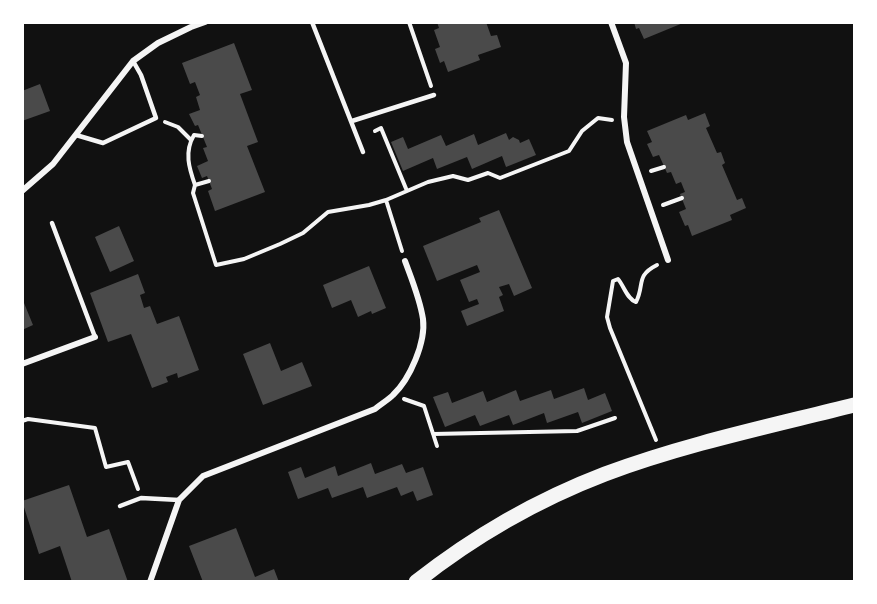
<!DOCTYPE html>
<html>
<head>
<meta charset="utf-8">
<style>
  body { margin:0 }
  #map { position:relative; width:877px; height:604px; overflow:hidden; background:#111; font-family:Roboto,sans-serif }
  canvas { display:block }
  .frame { position:absolute; inset:0; border:24px solid #fff; pointer-events:none }
</style>
</head>
<body>
<div id="map">
<canvas width="877" height="604"></canvas>
<div class="frame"></div>
</div>
<script>
const ctx = document.querySelector('canvas').getContext('2d');
ctx.lineJoin = 'round';
function fillPath(path, color) { ctx.fillStyle = color; ctx.fill(path, 'evenodd'); }
function trace(path, color, width, dash) { ctx.strokeStyle = color; ctx.lineWidth = width; ctx.lineCap = dash ? 'butt' : 'round'; ctx.setLineDash(dash || []); ctx.stroke(path); }
fillPath(new Path2D(`
  M437,22H486L491,36L497,35L501,47L478,55L480,60L448,72L444,61L440,63L435,49L440,47L434,30L439,28Z
  M634,22H683V23L644,39L639,28L636,29Z
  M234,43L252,90L240,94L258,142L247,146L265,192L215,211L208,191L212,189L209,181L207,176L202,178L197,166L208,161L203,148L207,147L198,125L195,126L189,114L200,110L196,97L200,95L195,82L190,84L182,63Z
  M40,84L50,111L22,121V91Z
  M705,113L710,126L706,128L717,153L721,152L725,163L722,165L737,200L742,198L746,208L730,215L732,220L692,236L688,225L685,226L679,212L686,209L680,194L685,192L681,182L676,184L671,172L667,173L659,155L653,157L647,144L652,142L647,131L686,115L688,120Z
  M506,133L509,140L513,137L519,140L520,143L529,139L536,155L506,167L502,156L472,169L467,157L437,169L433,158L403,171L391,142L403,137L408,149L441,135L446,146L474,134L478,145Z
  M499,210L532,288L514,296L509,284L499,287L503,295L499,297L504,311L467,326L461,311L479,304L477,299L469,302L460,280L480,272L477,265L437,281L423,246L481,222L479,218Z
  M119,226L134,261L110,272L95,237Z
  M369,266L386,308L372,314L371,311L358,317L351,300L332,308L323,285Z
  M138,274L145,293L140,295L144,308L150,306L157,324L179,316L199,370L178,378L177,373L166,377L168,382L152,388L131,334L108,342L90,293Z
  M22,298L33,325L22,330Z
  M270,343L281,371L302,362L312,386L263,405L243,354Z
  M584,388L588,400L605,393L612,411L582,423L578,412L547,423L544,413L513,425L509,415L480,426L475,415L445,427L433,397L448,392L452,403L483,391L487,402L516,390L520,401L551,390L554,399Z
  M371,463L375,474L402,464L406,473L423,467L433,495L417,501L413,491L401,496L397,487L367,498L363,487L332,498L328,488L298,499L288,472L301,467L305,478L335,466L338,476Z
  M69,485L87,537L109,529L128,582H72L60,546L39,554L22,501Z
  M236,528L255,577L274,569L279,582H203L189,546Z`), '#4a4a4a');
trace(new Path2D(`
  M409,22L431,86
  M165,122L178,127L191,140
  M375,131L381,128L407,191
  M651,171L664,167
  M209,181L195,185L193,193L216,265L244,259L280,244L303,233L328,212L369,205L386,200L428,182L453,176L468,180L488,173L500,178L569,151L582,131L598,118L612,120
  M195,185C189,168 184,152 194,135L202,136
  M386,200L402,251
  M663,205L682,198
  M404,399L424,406L437,446
  M22,421L28,419L95,428L106,467L128,462L138,489
  M433,434L577,431L615,418
  M656,440L610,328L607,317L613,281L618,279C624,286 627,299 636,302C645,285 635,276 657,265`), '#f5f5f5', 4);
trace(new Path2D(`
  M312,22L363,152
  M352,121L434,95
  M76,135L103,143L156,118L141,75L133,61
  M52,223L95,337
  M120,506L141,498L179,500`), '#f5f5f5', 4.5);
trace(new Path2D(`
  M611,22L626,63L624,117L627,142L668,260
  M22,191L53,164L133,61L158,43L191,27L205,22
  M22,364L95,337
  M150,582L179,500L203,476L375,409C381,404 388,400 393,395C410,379 426,342 423,319C420,299 412,280 405,261`), '#f5f5f5', 6);
trace(new Path2D(`
  M416,582C473,537 537,500 605,474C685,444 771,426 854,405`), '#f5f5f5', 15);
</script>
</body>
</html>
